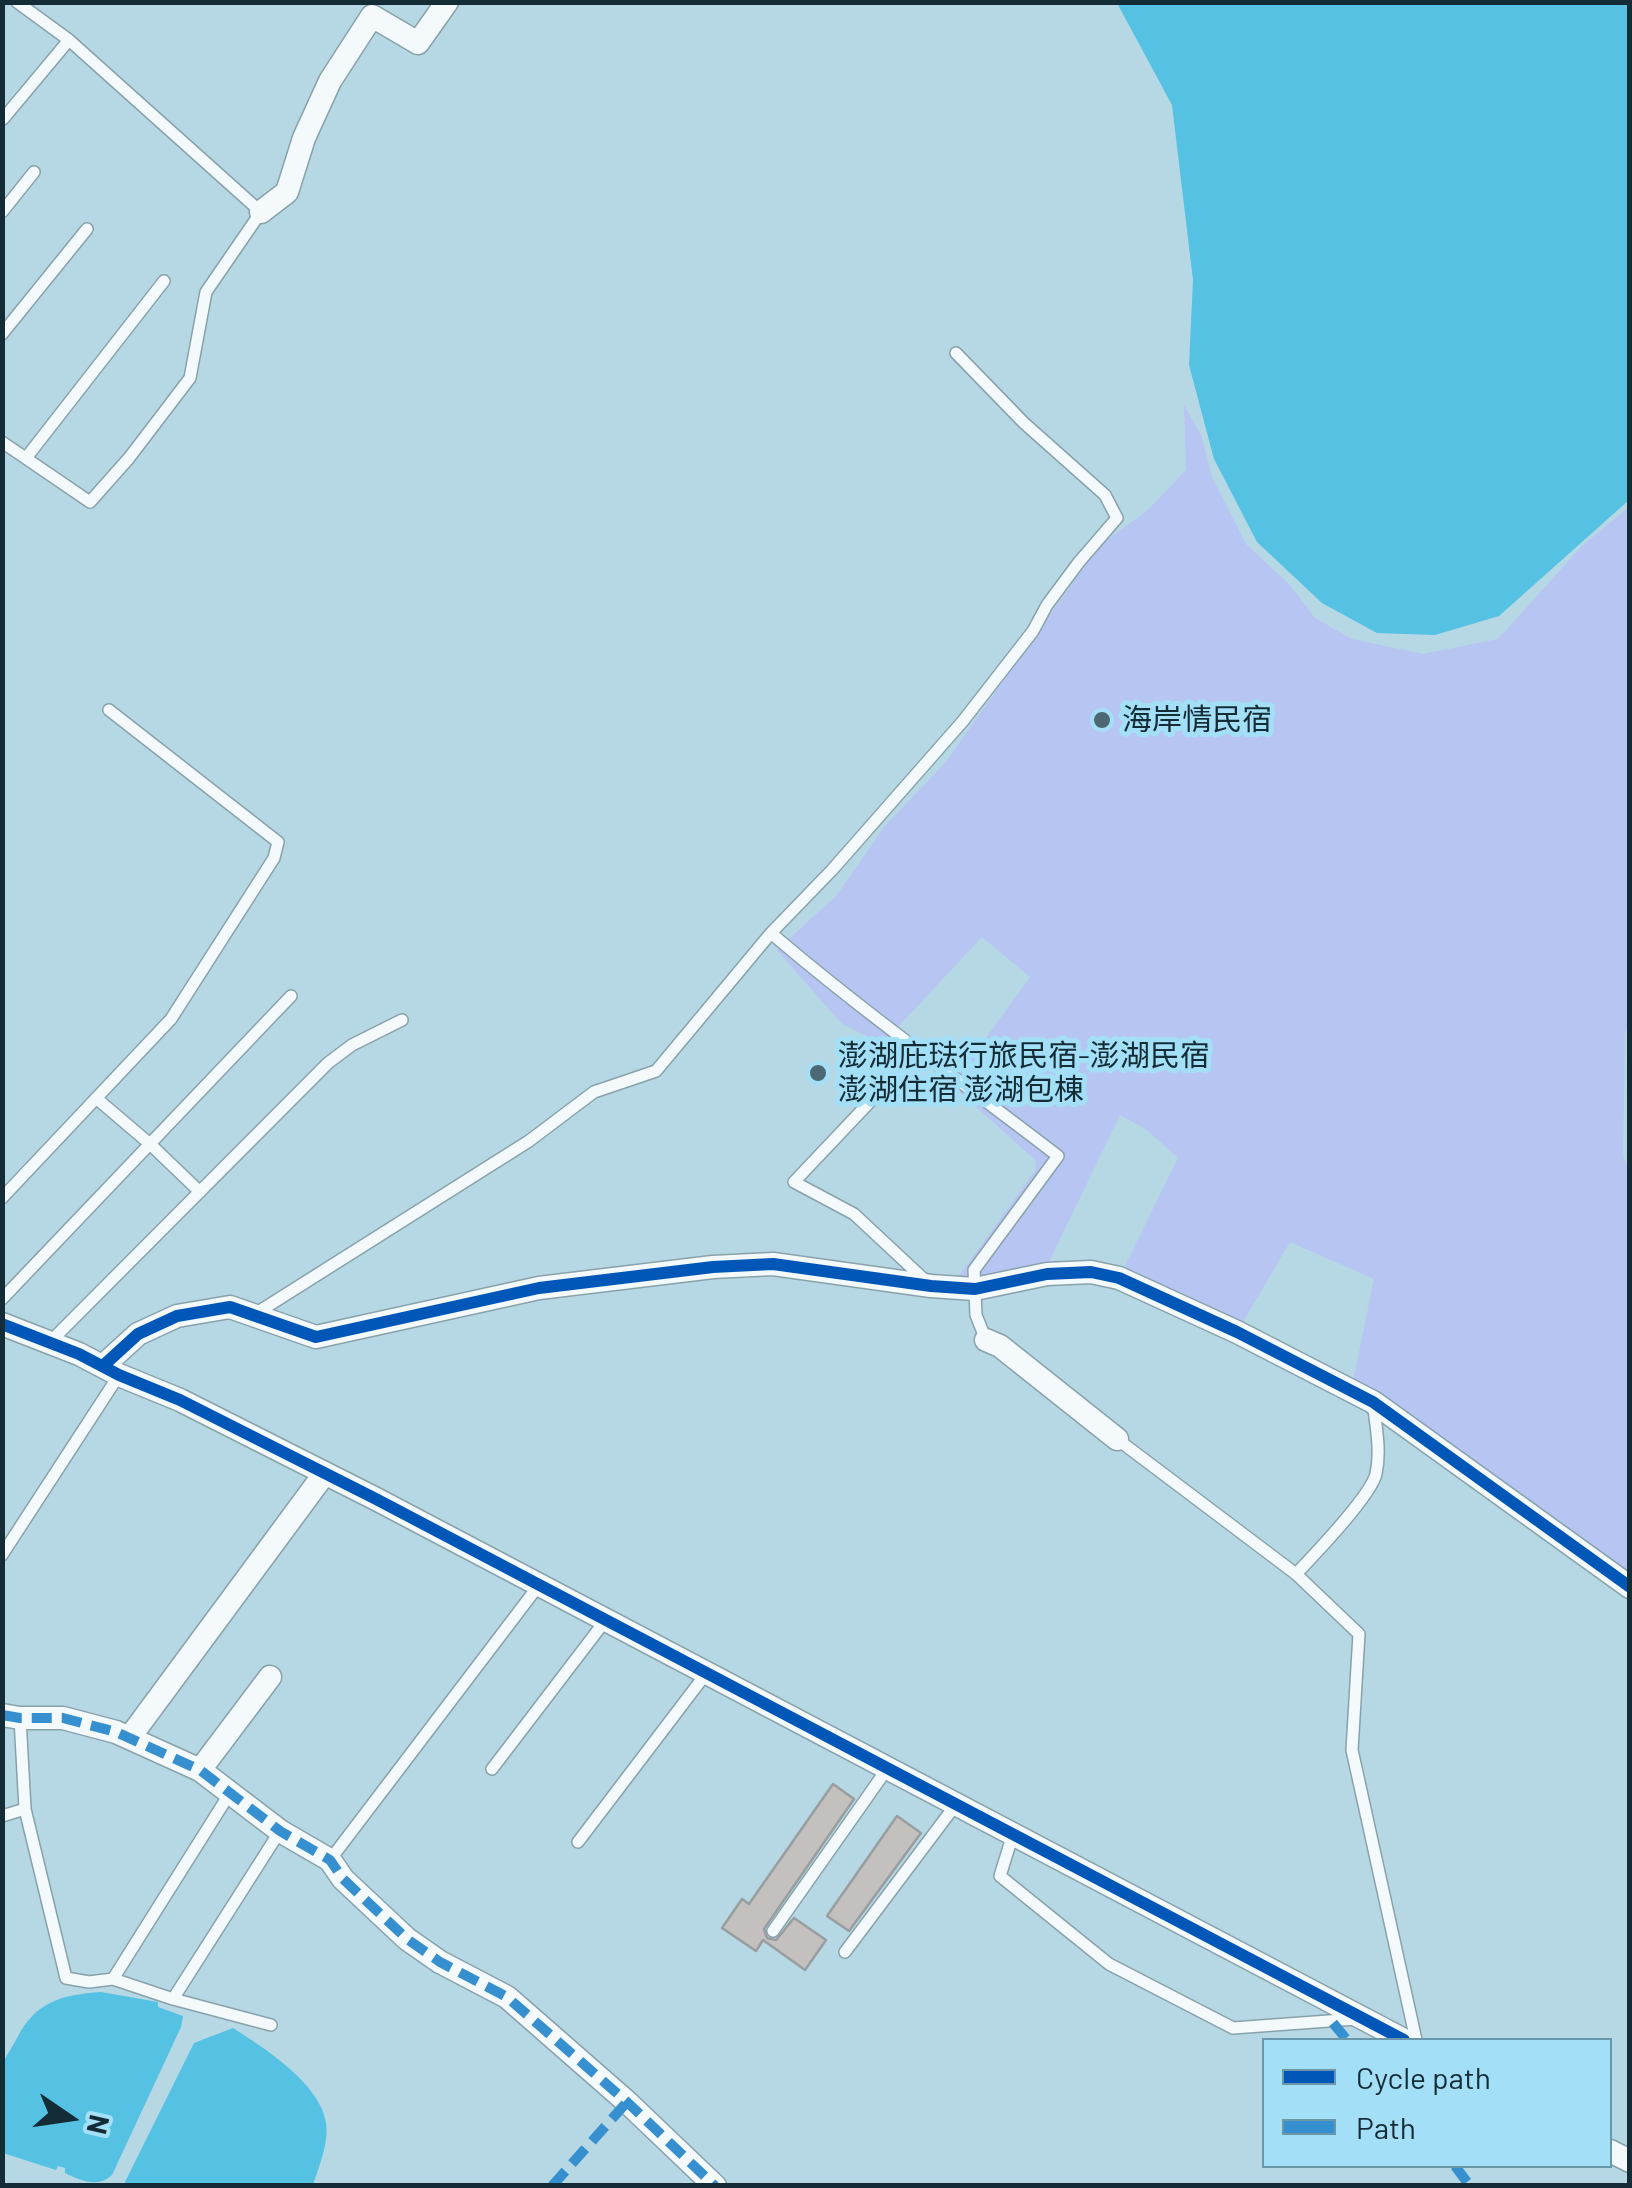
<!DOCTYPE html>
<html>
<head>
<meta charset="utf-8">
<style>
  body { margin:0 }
  #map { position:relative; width:1632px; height:2188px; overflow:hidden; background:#b6d7e4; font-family:Barlow,sans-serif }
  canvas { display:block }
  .frame { position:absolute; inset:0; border:5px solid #142c35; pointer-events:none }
  .legend { position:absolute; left:1262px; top:2038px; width:350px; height:130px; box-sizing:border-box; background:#a3dff7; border:2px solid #6a97a9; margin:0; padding:12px 18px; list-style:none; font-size:30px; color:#142c35 }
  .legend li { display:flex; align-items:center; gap:20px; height:50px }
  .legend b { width:50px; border:2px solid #6a97a9 }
  .north { position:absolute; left:20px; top:2068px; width:100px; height:100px; -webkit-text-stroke:8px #a3dff7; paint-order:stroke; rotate:103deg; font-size:28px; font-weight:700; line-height:40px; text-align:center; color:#142c35 }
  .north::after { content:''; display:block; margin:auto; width:35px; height:45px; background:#142c35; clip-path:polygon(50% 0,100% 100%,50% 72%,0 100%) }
</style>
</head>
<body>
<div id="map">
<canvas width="1632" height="2188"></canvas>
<div class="frame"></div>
<ul class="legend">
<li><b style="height:12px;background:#0057b8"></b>Cycle path</li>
<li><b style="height:12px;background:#3690cf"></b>Path</li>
</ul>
<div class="north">N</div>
</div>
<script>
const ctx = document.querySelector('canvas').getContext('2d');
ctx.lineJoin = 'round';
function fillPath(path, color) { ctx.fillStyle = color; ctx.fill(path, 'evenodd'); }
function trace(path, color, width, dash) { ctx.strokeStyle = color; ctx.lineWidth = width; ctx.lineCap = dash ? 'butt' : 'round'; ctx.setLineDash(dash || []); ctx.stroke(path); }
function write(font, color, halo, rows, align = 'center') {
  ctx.font = font + ' Barlow,"Noto Sans TC",sans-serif'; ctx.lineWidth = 10; ctx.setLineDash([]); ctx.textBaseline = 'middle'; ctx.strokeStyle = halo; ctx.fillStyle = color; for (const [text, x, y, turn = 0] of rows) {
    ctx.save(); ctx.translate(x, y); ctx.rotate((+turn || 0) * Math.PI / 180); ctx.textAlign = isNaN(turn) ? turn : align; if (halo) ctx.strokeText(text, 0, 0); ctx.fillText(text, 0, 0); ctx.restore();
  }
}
fillPath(new Path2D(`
  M1184,405L1201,435L1212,477L1246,544L1290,585L1315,618L1352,639L1423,654L1498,639L1582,546L1629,507L1630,1018L1625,1033L1623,1155L1630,1173L1629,1588L1351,1391L1374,1279L1290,1242L1237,1332L1119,1278L1178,1158L1147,1130L1120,1115L1047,1266L956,1280L1035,1171L1036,1161L952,1085L1030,977L982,937L882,1044L841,1023L777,950L837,895L884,827L945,763L1099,546L1148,510L1186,470Z`), '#b7c5f3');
fillPath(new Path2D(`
  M1117,3H1629V500L1499,616L1435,635L1377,633L1322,603L1257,542L1214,459L1189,365L1193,280L1172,105Z
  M101,1992L158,2002V2007L183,2016L181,2027L112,2175C99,2188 81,2181 65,2173V2168L58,2166L56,2170L3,2153C2,2130 0,2087 2,2066C5,2057 13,2046 17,2038C36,2001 62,1995 101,1992Z
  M233,2028C263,2047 321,2084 326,2123C329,2142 319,2167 313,2185H127L125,2182L194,2043Z`), '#55c1e3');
const building = new Path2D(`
  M833,1784L854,1799L764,1929L767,1938L776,1940L794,1918L826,1940L805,1970L763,1940L756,1951L722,1928L742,1899L749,1904Z
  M897,1816L921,1833L849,1931L827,1916Z`);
fillPath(building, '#c4c0be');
trace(building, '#989ea0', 2.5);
const service = new Path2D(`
  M17,2L69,40
  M2,212L34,172
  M2,334L87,229
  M2,442L90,502L129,458L190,378L206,292L261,212L69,40L3,119
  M26,458L164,281
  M771,933C863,1012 962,1082 1058,1156L974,1270L976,1315L986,1340
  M920,1049L794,1182L854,1214L928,1283
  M96,1098L150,1144L200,1192
  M2,1198L171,1019L274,858L278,842L109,710
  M2,1299L291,996
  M255,1314L529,1141L594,1092L656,1071L771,933L832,870L963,721L1033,631L1047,605L1079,562L1117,518L1105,495L1024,423L956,353
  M50,1342L328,1063L352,1045L402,1020
  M1373,1402C1376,1426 1381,1451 1376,1474C1370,1497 1314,1555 1296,1574L1359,1634L1352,1750L1416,2040
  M1117,1439L1296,1574
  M2,1555L119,1375
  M20,1718L25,1809L66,1978L89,1982L113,1979L173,1999L271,2025
  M492,1769L605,1621
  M2,1816L25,1809
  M1013,1834L1000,1876L1109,1964L1233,2028L1356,2019
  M578,1842L705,1675
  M330,1860L539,1585
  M773,1931L887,1769
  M845,1952L957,1803
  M113,1979L230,1793
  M173,1999L280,1831`);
const minor = new Path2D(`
  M261,212L287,192L304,138L330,81L372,16L418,43L447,2
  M2,1324L79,1354L119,1375L180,1400L376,1499L1404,2040
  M986,1340L1000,1346L1117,1439
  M104,1365L138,1334L177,1316L230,1307L316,1337L539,1288L713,1267L773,1264L931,1286L975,1289L1047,1274L1091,1272L1119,1278L1237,1332L1373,1402L1630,1587
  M2,1715L20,1718H63L116,1732L200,1770L280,1831L330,1860L343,1879L407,1939L440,1962L507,1997L627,2102L715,2186
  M130,1737L325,1473
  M200,1770L270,1677
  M1610,2151L1630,2161`);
trace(service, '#88a2ab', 14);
trace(minor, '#88a2ab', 25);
trace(service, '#f4f9fb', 11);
trace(minor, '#f4f9fb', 22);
trace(new Path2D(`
  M2,1715L20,1718H63L116,1732L200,1770L280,1831L330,1860L343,1879L407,1939L440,1962L507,1997L627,2102L715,2186
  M1333,2023L1347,2040
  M1455,2166L1470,2186
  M552,2186L627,2102`), '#3690cf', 10, [20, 10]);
trace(new Path2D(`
  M2,1324L79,1354L119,1375L180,1400L376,1499L1404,2040
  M104,1365L138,1334L177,1316L230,1307L316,1337L539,1288L713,1267L773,1264L931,1286L975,1289L1047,1274L1091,1272L1119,1278L1237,1332L1373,1402L1630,1587`), '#0057b8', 12);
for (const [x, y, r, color] of [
  [1102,720,10,"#4d6872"],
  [818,1073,10,"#4d6872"]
]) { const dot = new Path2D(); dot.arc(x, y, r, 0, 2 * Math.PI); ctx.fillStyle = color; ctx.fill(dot); trace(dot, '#a3dff7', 4); }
write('30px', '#142c35', '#a3dff7', [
  ["海岸情民宿",1122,720],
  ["澎湖庇琺行旅民宿-澎湖民宿",838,1056],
  ["澎湖住宿 澎湖包棟",838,1090]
], 'left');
</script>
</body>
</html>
